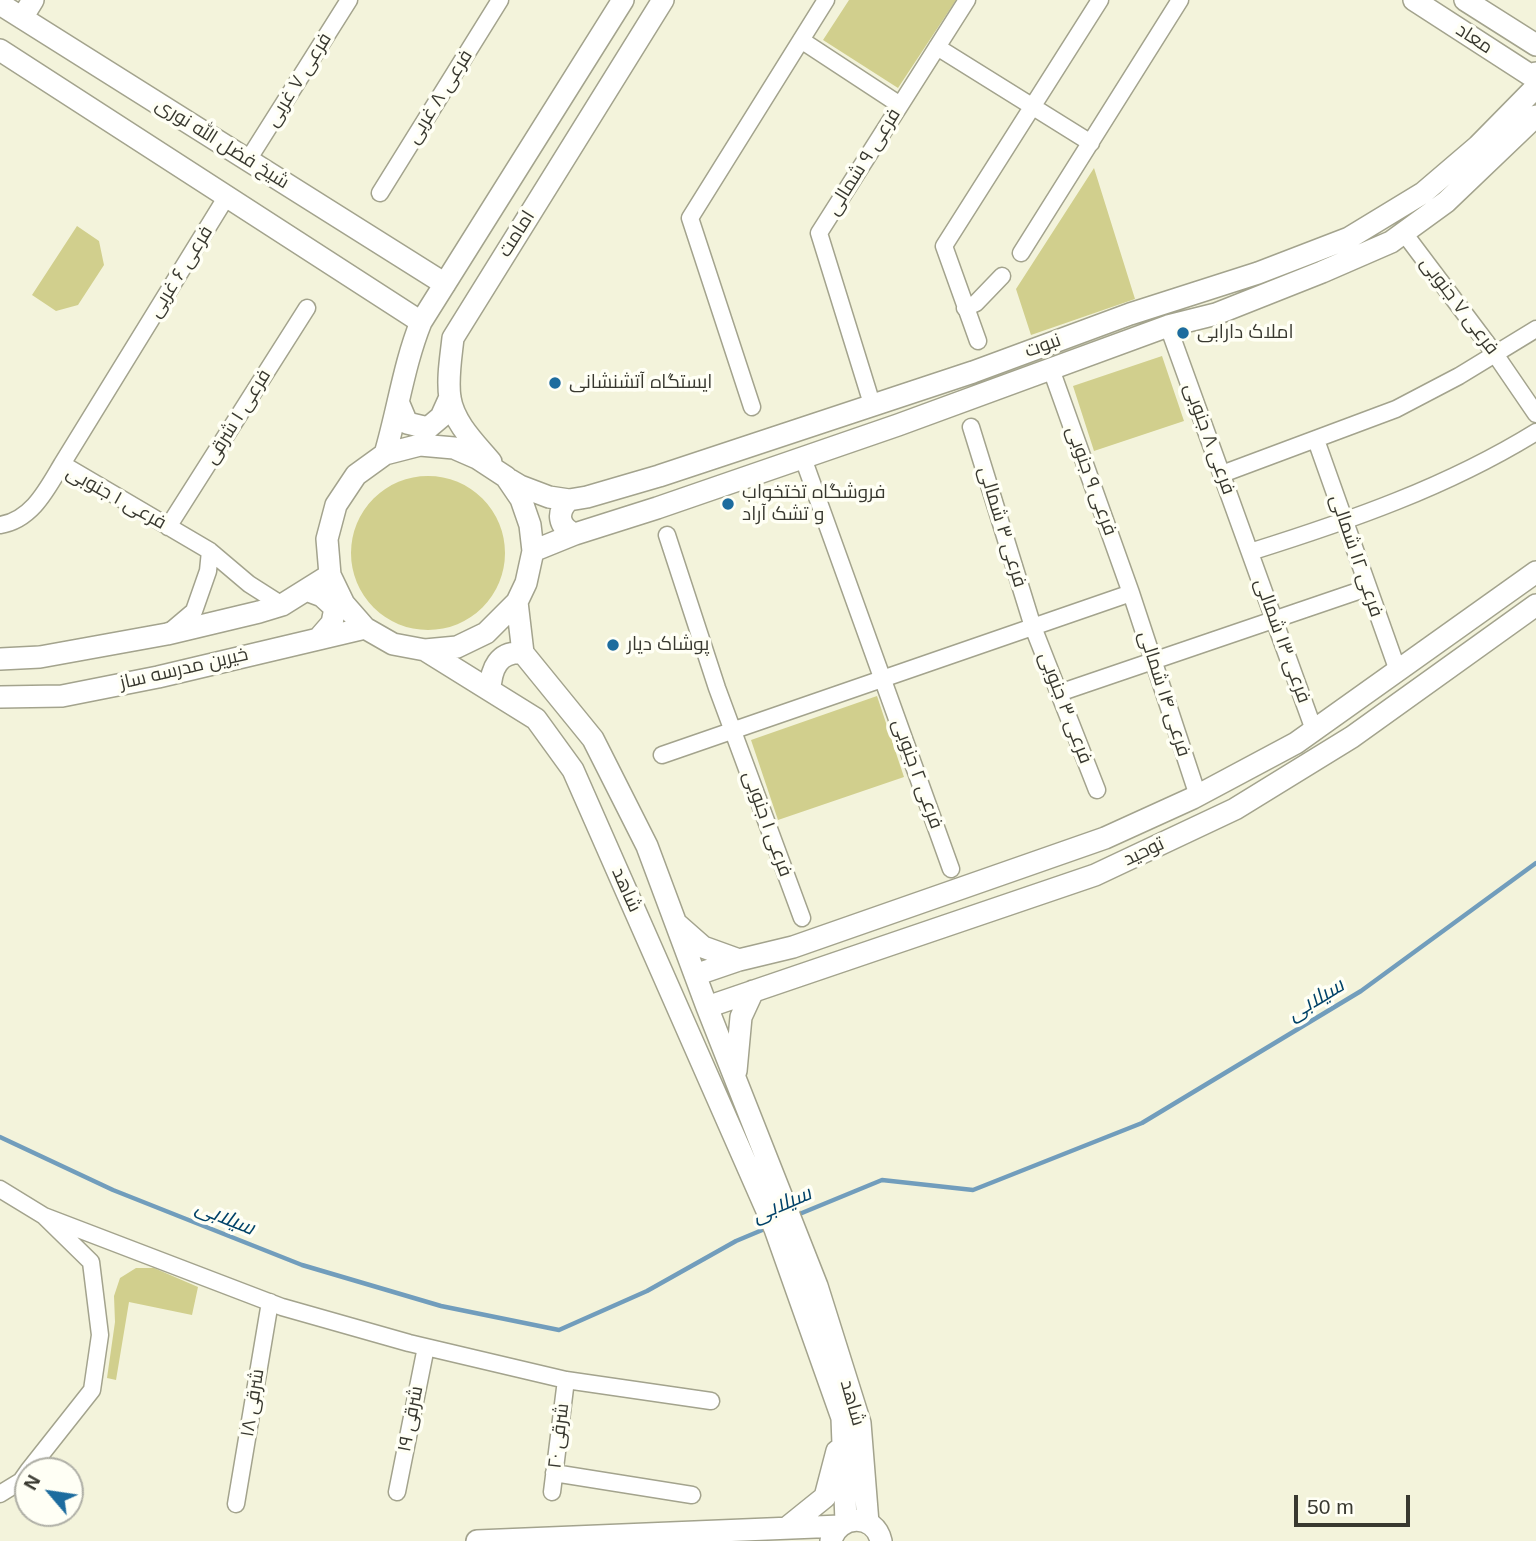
<!DOCTYPE html>
<html>
<head>
<meta charset="utf-8">
<style>
  body { margin:0 }
  #map { position:relative; width:1536px; height:1541px; overflow:hidden; background:#f3f3db; font-family:Arial,sans-serif }
  canvas { display:block }
  .north { position:absolute; left:14px; top:1457px; width:70px; height:70px; box-sizing:border-box; background:#fffff5; border:2px solid #afafa6; border-radius:50%; rotate:299deg; font-size:19px; font-weight:700; line-height:28px; text-align:center; color:#38382f }
  .north::after { content:''; display:block; margin:auto; width:24px; height:32px; background:#1d6c9e; clip-path:polygon(50% 0,100% 100%,50% 72%,0 100%) }
  .scale { position:absolute; left:1294px; top:1495px; width:116px; height:32px; box-sizing:border-box; border:4px solid #38382f; border-top:0; padding-left:9px; font-size:21px; line-height:24px; white-space:nowrap; color:#38382f; -webkit-text-stroke:5px #fffff5; paint-order:stroke }
</style>
</head>
<body>
<div id="map">
<canvas width="1536" height="1541"></canvas>
<div class="north">N</div>
<div class="scale">50 m</div>
</div>
<script>
const ctx = document.querySelector('canvas').getContext('2d');
ctx.lineJoin = 'round';
function fillPath(path, color) { ctx.fillStyle = color; ctx.fill(path, 'evenodd'); }
function trace(path, color, width, dash) { ctx.strokeStyle = color; ctx.lineWidth = width; ctx.lineCap = dash ? 'butt' : 'round'; ctx.setLineDash(dash || []); ctx.stroke(path); }
function write(font, color, halo, rows, align = 'center') {
  ctx.font = font + ' Arial,Cairo,sans-serif'; ctx.lineWidth = 7; ctx.setLineDash([]); ctx.textBaseline = 'middle'; ctx.strokeStyle = halo; ctx.fillStyle = color; for (const [text, x, y, turn = 0] of rows) {
    ctx.save(); ctx.translate(x, y); ctx.rotate((+turn || 0) * Math.PI / 180); ctx.textAlign = isNaN(turn) ? turn : align; if (halo) ctx.strokeText(text, 0, 0); ctx.fillText(text, 0, 0); ctx.restore();
  }
}
fillPath(new Path2D(`
  M849,0H956L898,88L823,40Z
  M1094,168L1135,299L1031,335L1016,289Z
  M77,226L99,241L104,265L78,305L56,311L32,295Z
  M1162,356L1184,421L1094,451L1073,386Z
  M351 553a77 77 0 1 1 154 0a77 77 0 1 1-154 0Z
  M877,696L904,777L778,820L751,740Z
  M136,1268H154L198,1287L192,1315L129,1302L116,1380L107,1378L115,1322L114,1296L120,1278Z`), '#d1cf8d');
trace(new Path2D(`
  M0,1137L113,1190L302,1265L441,1306L559,1330L647,1291L736,1241L767,1228
  M797,1215L882,1180L973,1190L1142,1123L1361,991L1536,863`), '#719dbc', 4.5);
const street = new Path2D(`
  M801,40L900,105
  M937,47L1091,143
  M248,160L349,0
  M380,193L500,0
  M1404,233L1495,354L1536,414
  M1021,253L1180,0
  M965,308L976,303L1002,276
  M1168,326L1314,730
  M978,341L944,246L1100,0
  M1051,369L1131,593L1198,796
  M872,404L819,233L967,0
  M752,407L690,218L826,0
  M971,427L1033,627L1097,790
  M1316,440L1398,671
  M803,458L951,869
  M62,464L227,196
  M1222,474L1396,409L1459,376L1536,329
  M0,525C32,520 47,489 62,464L210,551L249,584L282,605
  M168,527L307,308
  M667,535L717,688L802,918
  M1250,552C1349,521 1447,487 1536,432
  M168,633L194,611L208,571L210,551
  M1059,693L1367,588
  M662,755L1131,593
  M0,1189L44,1216L91,1262L100,1335L92,1390L28,1471
  M44,1216L282,1307L409,1343L566,1380L711,1401
  M554,1473L692,1495
  M397,1492L426,1347
  M552,1492L566,1380
  M0,1494L21,1481L28,1471
  M236,1504L270,1302`);
const secondary = new Path2D(`
  M1414,0L1530,75L1536,73
  M1465,0L1536,45
  M0,4L445,284
  M22,18L33,0
  M0,50L421,322
  M399,404L407,423L428,428L441,417L450,397
  M385,454C398,410 404,364 421,322L623,0
  M491,462C475,443 454,423 450,398C447,379 451,357 453,338L663,0
  M510,480L520,486L549,497L569,500L587,497L659,476L973,372L1130,314L1258,273L1349,238L1423,193L1478,146L1536,87
  M569,500C556,512 558,527 575,534
  M533,551L575,534L657,508L898,425L1168,326L1216,314L1322,272L1391,242L1446,202L1536,116
  M306,590L322,596L335,608L332,623L319,638
  M517,602L486,633L457,647L425,650L393,644L365,628L344,604L330,575L327,539L336,505L356,475L385,454L420,445L454,448L477,458L506,477L521,499L530,525L533,551L526,583L517,602L523,653L593,739L647,846L707,1007L817,1286L860,1423L868,1523
  M425,650L536,719L573,770L775,1229L842,1418L846,1522
  M0,659L40,657L167,634L259,612L282,605L330,575
  M490,690C491,669 498,651 523,653
  M0,697L62,696L158,677L365,628
  M678,925L703,947L739,960
  M695,975L739,960L793,947L1105,838L1193,798L1296,743L1536,572
  M707,1007L1095,875L1235,809L1352,737L1536,605
  M736,1071L741,1017L753,991
  M789,1526L825,1497L837,1451
  M477,1541L840,1526
  M831,1541C838,1514 875,1513 881,1541`);
trace(street, '#a3a38d', 19);
trace(secondary, '#a3a38d', 24);
trace(street, '#fff', 16);
trace(secondary, '#fff', 21);
for (const [x, y, r, color] of [
  [1183,333,7,"#1d6c9e"],
  [555,383,7,"#1d6c9e"],
  [728,504,7,"#1d6c9e"],
  [613,645,7,"#1d6c9e"]
]) { const dot = new Path2D(); dot.arc(x, y, r, 0, 2 * Math.PI); ctx.fillStyle = color; ctx.fill(dot); trace(dot, '#fffff5', 2.5); }
write('19px', '#38382f', '#fffff5', [
  ["معاد",1474,39,33],
  ["فرعی ۷ غربی",299,80,-58],
  ["فرعی ۸ غربی",440,97,-58],
  ["شیخ فضل الله نوری",222,144,32],
  ["فرعی ۹ شمالی",864,162,-58],
  ["امامت",517,234,-58],
  ["فرعی ۶ غربی",181,272,-58],
  ["فرعی ۷ جنوبی",1459,306,53],
  ["نبوت",1043,346,-20],
  ["فرعی ۱ شرقی",238,417,-58],
  ["فرعی ۸ جنوبی",1209,439,70],
  ["فرعی ۹ جنوبی",1091,481,70],
  ["فرعی ۱ جنوبی",116,498,29],
  ["فرعی ۳ شمالی",1002,527,73],
  ["فرعی ۱۲ شمالی",1356,556,71],
  ["فرعی ۱۳ شمالی",1282,641,70],
  ["خیرین مدرسه ساز",184,669,-13],
  ["فرعی ۱۴ شمالی",1164,694,72],
  ["فرعی ۳ جنوبی",1065,708,69],
  ["فرعی ۲ جنوبی",917,774,70],
  ["فرعی ۱ جنوبی",767,824,70],
  ["توحید",1144,852,-25],
  ["شاهد",626,890,66],
  ["۱۸ شرقی",253,1403,-81],
  ["شاهد",852,1403,74],
  ["۱۹ شرقی",411,1419,-79],
  ["۲۰ شرقی",559,1436,-83]
]);
write('19px', '#38382f', '#fffff5', [
  ["املاک دارابی",1197,333],
  ["ایستگاه آتشنشانی",569,383],
  ["فروشگاه تختخواب",742,493],
  ["و تشک آراد",742,515],
  ["پوشاک دیار",627,645]
], 'left');
write('italic 21px', '#004268', '#fffff5', [
  ["سیلابی",1316,1000,-31],
  ["سیلابی",782,1205,-23],
  ["سیلابی",225,1218,22]
]);
</script>
</body>
</html>
